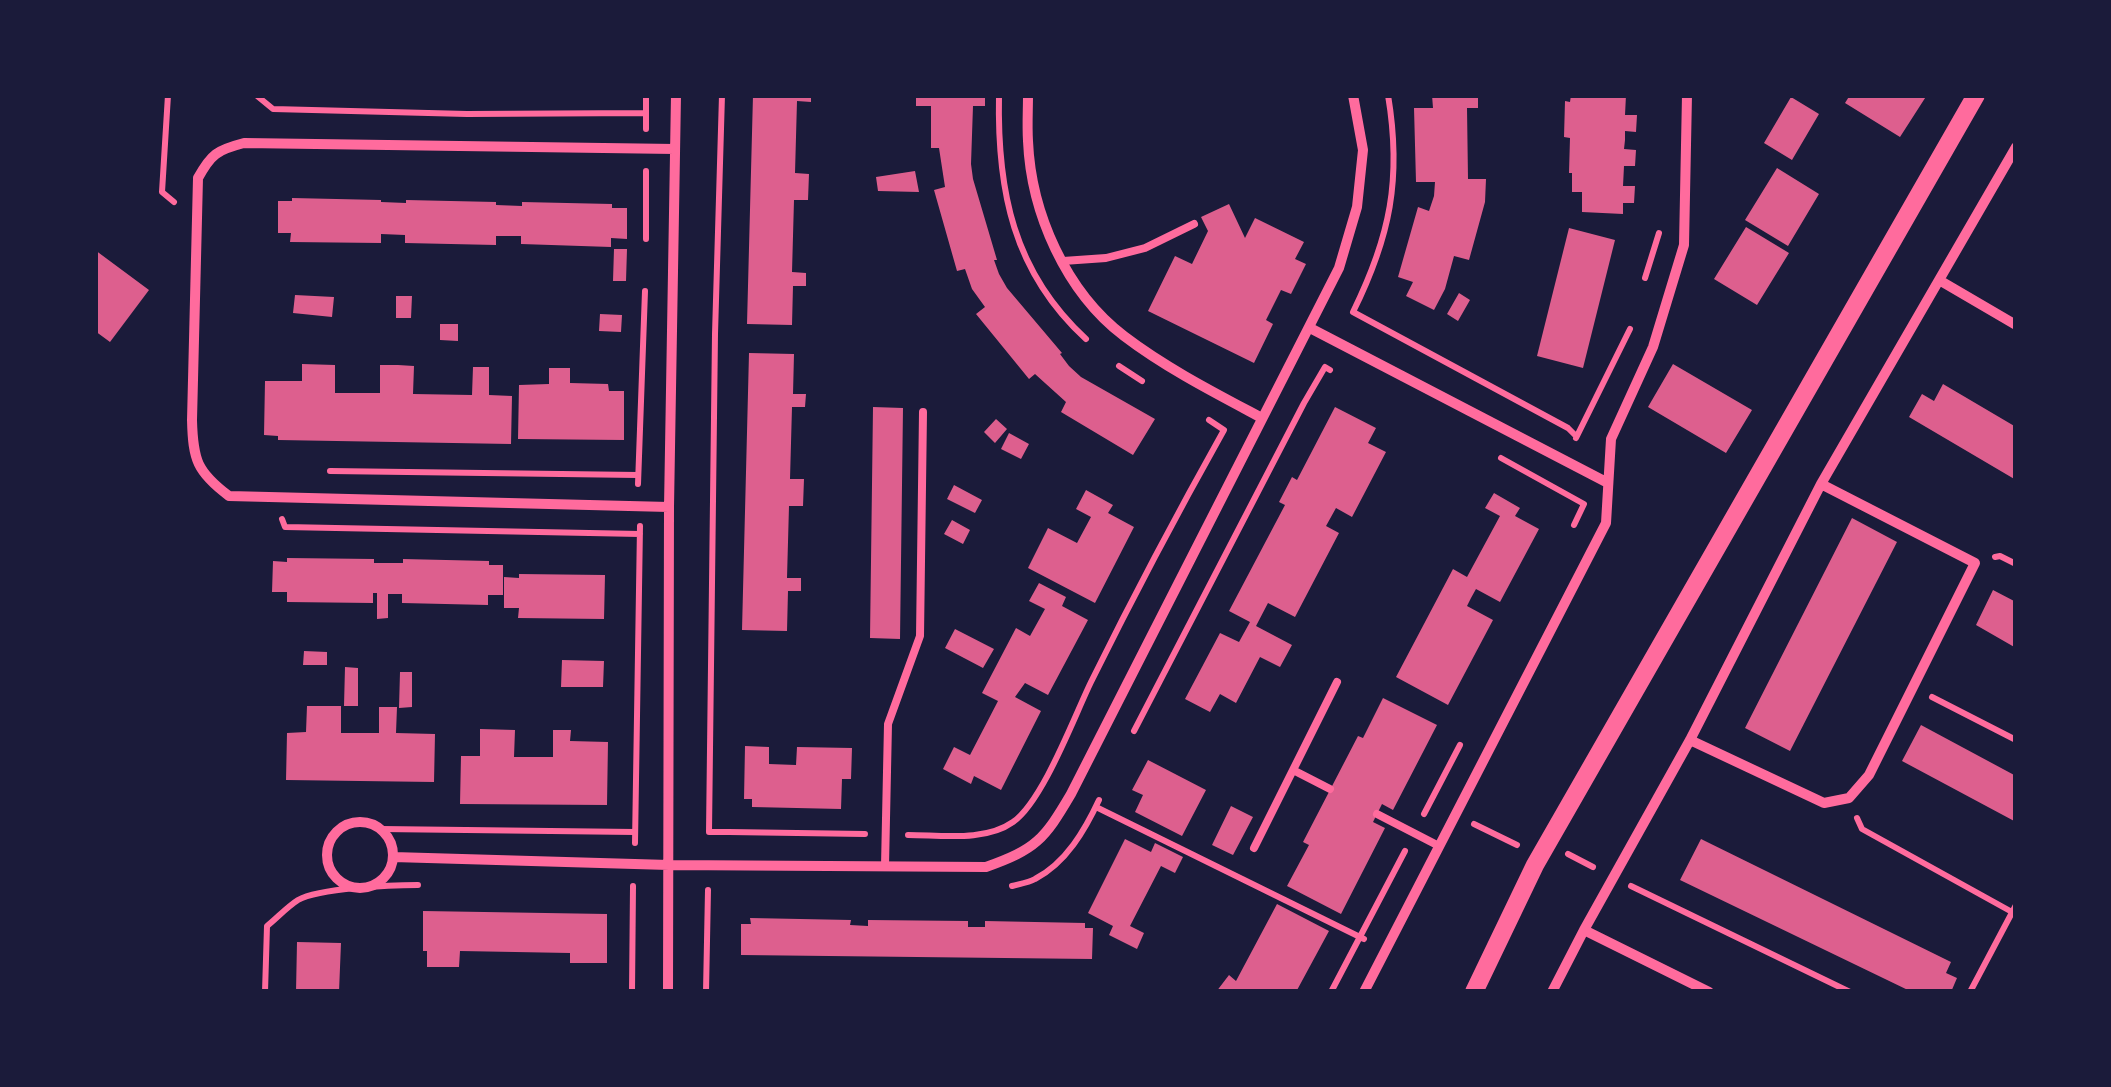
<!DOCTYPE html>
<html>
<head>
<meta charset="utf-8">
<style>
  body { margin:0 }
  #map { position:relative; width:2111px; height:1087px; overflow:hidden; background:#1b1b3a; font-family:Barlow,sans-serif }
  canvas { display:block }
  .frame { position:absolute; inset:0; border:98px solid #1b1b3a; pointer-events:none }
</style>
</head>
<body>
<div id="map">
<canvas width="2111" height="1087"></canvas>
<div class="frame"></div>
</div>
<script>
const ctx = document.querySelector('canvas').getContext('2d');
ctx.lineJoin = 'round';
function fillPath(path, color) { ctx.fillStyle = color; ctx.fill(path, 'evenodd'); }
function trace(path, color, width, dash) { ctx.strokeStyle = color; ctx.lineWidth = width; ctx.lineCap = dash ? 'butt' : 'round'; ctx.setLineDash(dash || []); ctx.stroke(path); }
fillPath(new Path2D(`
  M753,95H811V102L797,101L795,173L809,174L808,200H794L792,272L806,273V286H793L792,325L747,324Z
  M916,95H985V106H973L971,164L973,179L997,260H994L999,274L1007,288L1062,353L1060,354L1069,366L1081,377L1155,419L1133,455L1061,412L1066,402L1035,374L1029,379L976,314L985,307L972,289L965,269L957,271L934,190L945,187L939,148H931V106H916Z
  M1432,95H1478V108H1467L1468,179H1486L1485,202L1469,260L1454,256L1445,289L1434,310L1406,296L1413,282L1398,277L1418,207L1429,211L1434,196L1435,182H1416L1414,108H1433Z
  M1571,95H1626L1625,115H1637L1636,132L1625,131V140L1624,149L1636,150L1635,166H1624L1623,186H1635L1634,203H1623V214L1582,212V192H1572V173H1569L1570,138L1564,137L1565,101L1570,102Z
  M1850,95H1927L1900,137L1845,103Z
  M1791,97L1819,114L1792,160L1764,143Z
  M1777,168L1819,194L1788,246L1745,220Z
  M915,171L919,192L878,191L876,177Z
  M292,198L381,200V202L406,203V200L496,202V205L522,206V202L612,204V208H627V239L611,238V247L521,244V236H496V245L405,243V235L381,234V243L290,242L291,233H278V201H292Z
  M1229,204L1245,238L1255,218L1304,242L1295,259L1306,264L1291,294L1281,290L1266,320L1273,324L1254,363L1148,311L1175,256L1192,264L1208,231L1201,217Z
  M1746,227L1789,253L1757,305L1714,279Z
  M1569,228L1615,240L1583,368L1537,356Z
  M614,249H627L626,281H613Z
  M95,250L149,290L110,342L95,331Z
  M1459,293L1470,300L1458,321L1447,314Z
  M295,295L334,297L332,317L293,313Z
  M396,296H412L411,318H396Z
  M600,314L622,315L621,332L599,331Z
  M440,324H458V341L440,340Z
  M749,353L794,354L793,394H806L805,407H792L790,479H804L803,506H789L787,578H801V591H788L787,631L742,630Z
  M302,364L335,365V393H380V365H398L414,366L413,394L472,395L473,367H489V395L512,396L511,444L278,440V436L264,435L265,381H302Z
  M1673,364L1752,410L1726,453L1648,407Z
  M549,368H570V383L608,384L609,391H624V440L518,439L519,385L549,384Z
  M1943,384L2016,427V480L1909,417L1922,394L1934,401Z
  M873,407L903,408L900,639L870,638Z
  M1335,407L1376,428L1368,443L1386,452L1352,517L1336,508L1326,526L1339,533L1295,617L1268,603L1256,626L1292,645L1280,667L1260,657L1236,703L1220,694L1210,712L1185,699L1220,633L1239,642L1250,622L1229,611L1285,505L1279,502L1292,477L1297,480Z
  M996,419L1007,429L995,443L984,432Z
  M1009,433L1029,444L1021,459L1001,449Z
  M954,485L982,500L975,513L947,499Z
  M1086,490L1113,505L1108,513L1134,527L1095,603L1028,568L1048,528L1077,543L1091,517L1076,509Z
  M1494,493L1520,508L1515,516L1539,529L1500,602L1476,589L1471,598L1467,606L1493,620L1448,705L1396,677L1453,569L1467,577L1500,516L1485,508Z
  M1852,518L1897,542L1790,751L1745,728Z
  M952,520L970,530L963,544L944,534Z
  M287,558L374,559V563H403V559L489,561V565H503V595H488V605L402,603V594H388V618L377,619V593H373V603L287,602V592H272L273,561L287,562Z
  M519,574L605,575L604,619L518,618L519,608H504V577L519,578Z
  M1039,583L1066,597L1062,606L1088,620L1048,695L1025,683L1015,697L1041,711L1001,790L974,776L971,784L943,769L954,747L970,755L998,701L982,693L1016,628L1030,636L1045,609L1029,601Z
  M1993,590L2016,602V648L1976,625Z
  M955,629L994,649L983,668L945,648Z
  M304,651L327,652V665H303Z
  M562,660L604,661L603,687H561Z
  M345,667L358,668V706H344Z
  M400,672H412V707L399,708Z
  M1383,698L1437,725L1393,810L1382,804L1373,822L1385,828L1341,914L1287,886L1309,845L1303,842L1358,736L1363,738Z
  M307,706H341V733H379V707H397L396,733L435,734L434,782L286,780L287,733L306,732Z
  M1921,725L2016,776V822L1902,761Z
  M480,729L515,730L514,757H553V730H571L570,741L608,742L607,805L460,804L461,756H480Z
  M745,746L769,747V764L796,765L797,747L852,748L851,779H842L841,809L752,807V799H744Z
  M1148,760L1206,790L1182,836L1135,812L1143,795L1132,790Z
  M1231,806L1253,817L1233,855L1212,845Z
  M1125,839L1151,852L1155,843L1183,857L1175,873L1161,866L1130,926L1144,933L1137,949L1109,935L1113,926L1088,913Z
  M1701,839L1951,962L1946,973L1957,978L1951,992H1912L1680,880Z
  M1277,904L1329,931L1296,992H1216L1229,975L1236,981Z
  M423,911L607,914V963H570V953L460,951L459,967H427V951H423Z
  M750,918L851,920L850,925L868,926V920L968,921V927H985V921L1085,923V928H1093L1092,959L741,955V924H751Z
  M297,942L341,943L339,992H296Z`), '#dd5f8e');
trace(new Path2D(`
  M168,95L162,192L174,202
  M256,95L273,109L467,114L646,113
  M722,95L715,334L709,832H729
  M999,95C997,190 1013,272 1086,339
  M1388,95C1402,179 1390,237 1353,312L1568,428L1576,436
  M646,129V95
  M646,171V239
  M1645,278L1659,233
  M1119,366L1142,381
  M1576,438L1630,329
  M1501,458L1584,504L1574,525
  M330,471L638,475
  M638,484L645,291
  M282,519L285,527L640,534
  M1995,557L2000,556L2016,564
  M1932,697L2016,740
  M1134,731L1304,403L1325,367L1330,370
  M1096,807L1364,939
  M1424,814L1460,745
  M1857,818L1862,829L2012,912
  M1474,824L1517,845
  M381,829L635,832
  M729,832L865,834
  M908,835C941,835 985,842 1013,822C1043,801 1074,717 1091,682C1133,597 1178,512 1224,430L1209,420
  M635,843L640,526
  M1568,854L1593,867
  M1012,886C1019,884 1028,883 1035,879C1066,863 1085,830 1099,800
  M1631,886L1850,992
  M265,992L267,926C277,918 287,907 298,900C319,888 393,885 418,885
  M632,992L633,886
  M706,992L708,890
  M1331,992L1405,851
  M1970,992L2016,905`), '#ff6b9d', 6);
trace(new Path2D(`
  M1063,261L1106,258L1145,248L1194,224
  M1330,789L1293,770L1337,682
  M1377,814L1439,846
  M1254,848L1293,770
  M885,866L888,724L920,636L923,412`), '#ff6b9d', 8);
trace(new Path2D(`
  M1028,95C1028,110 1027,126 1028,141C1031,213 1066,292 1124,336C1166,368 1215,393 1262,418
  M1939,280L2016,325
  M1310,328L1608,483
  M669,507L229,496C197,472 193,460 192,420L198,178C211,154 217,150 244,143L675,149
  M1690,740L1824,803L1849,798L1869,775L1975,563L1821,484
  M327 855a33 33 0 1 1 66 0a33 33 0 1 1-66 0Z
  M393,857L669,865L986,867C1036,849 1044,840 1071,794L1339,268L1357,207L1363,150L1353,95
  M1584,930L1709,992
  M668,992L669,507L676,95
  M1364,992L1606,523L1611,439L1653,347L1684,245L1687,95
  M1552,992L1584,930L1690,740L1821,484L2016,147`), '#ff6b9d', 10);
trace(new Path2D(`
  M1474,992L1535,865L1976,95`), '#ff6b9d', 18);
</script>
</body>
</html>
